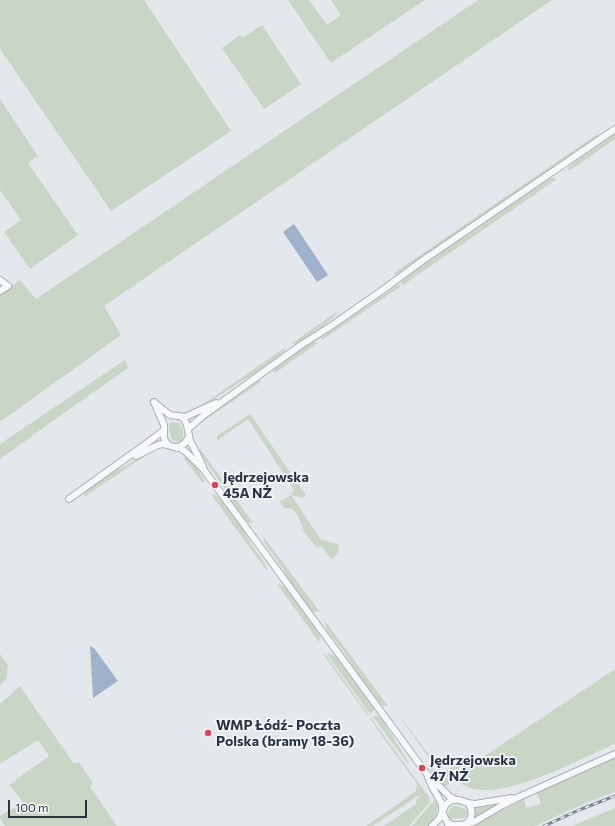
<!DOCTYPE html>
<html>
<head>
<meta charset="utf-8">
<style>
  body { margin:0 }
  #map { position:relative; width:615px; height:826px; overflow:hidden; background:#e4e7ec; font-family:Commissioner,sans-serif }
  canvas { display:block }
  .scale { position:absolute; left:8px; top:800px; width:79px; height:18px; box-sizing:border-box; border:2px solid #2b3445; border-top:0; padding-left:5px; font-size:12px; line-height:14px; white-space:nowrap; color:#2b3445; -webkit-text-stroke:3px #f4f6f9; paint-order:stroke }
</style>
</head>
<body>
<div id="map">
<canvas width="615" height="826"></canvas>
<div class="scale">100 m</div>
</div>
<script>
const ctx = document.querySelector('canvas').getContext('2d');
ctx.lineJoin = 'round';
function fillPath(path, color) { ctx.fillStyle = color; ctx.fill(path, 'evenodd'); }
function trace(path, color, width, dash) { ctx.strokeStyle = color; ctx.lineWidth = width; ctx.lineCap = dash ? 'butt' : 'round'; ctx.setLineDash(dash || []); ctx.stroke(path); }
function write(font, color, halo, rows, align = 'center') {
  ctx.font = font + ' Commissioner,sans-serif'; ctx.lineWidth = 3.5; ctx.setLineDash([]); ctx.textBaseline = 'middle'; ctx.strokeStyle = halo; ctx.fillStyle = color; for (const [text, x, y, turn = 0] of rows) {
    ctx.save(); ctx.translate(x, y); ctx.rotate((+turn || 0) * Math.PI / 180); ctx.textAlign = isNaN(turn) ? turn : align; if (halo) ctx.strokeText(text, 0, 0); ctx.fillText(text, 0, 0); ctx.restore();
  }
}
fillPath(new Path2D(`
  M0,0H144L231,131L111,211L0,49Z
  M288,0H309L327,25L341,15L331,0H425L331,63Z
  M478,0H552L104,306L121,335L0,422V294L20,280L36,299Z
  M262,25L301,84L264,109L222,48L240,35L242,38Z
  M0,99L38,156L28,163L78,235L30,269L4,232L21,220L0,190Z
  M599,133L597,137L396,275L394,273Z
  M615,133V139L569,171L568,168L571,164Z
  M551,178L557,179L403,285L401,282L425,263L546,180Z
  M399,284L400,287L322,340V337Z
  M338,311L333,318L296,344H291Z
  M315,342L318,343L275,373L273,371C277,368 279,365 282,362C289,356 307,344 315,342Z
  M286,347L284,352L257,372L237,384L208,403L196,409Z
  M125,360L128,368L71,408L0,459V444Z
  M260,380L261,382L205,420H202L242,392Z
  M250,414L305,494V497L302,498L292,495L291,493L294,491L293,488L248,419L217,441V436Z
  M172,422L179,423L183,429V440L178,442L172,440L171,438L169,426V424Z
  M197,449H198L201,450L253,523H249L242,517L231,501L223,486Z
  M151,451V452L84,497L85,492L87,489L105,477Z
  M187,456L194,464L205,481L203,483L184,459Z
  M214,494L223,502L242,527L250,543L264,562L267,569V571L212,496Z
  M291,495L321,540L338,544C340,551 337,556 331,559L322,546L317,548C313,543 309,538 305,533C299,522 300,508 284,508L280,502Z
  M263,536L319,611L314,612L310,610L292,585L282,567L265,544Z
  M277,584L282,585L287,589L318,630L320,637L319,642Z
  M325,621L388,706H384L378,703L358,675L347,656L327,630L325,624Z
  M0,654L8,665L6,680L0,685Z
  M323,654L326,655L369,715L368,716Z
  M327,654L333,655L336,657L373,706L374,710L370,714Z
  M615,669V745L614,744C581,759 510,797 475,789C468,788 462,784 455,781L459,773Z
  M20,686L74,764L79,762L93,783L90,786L117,826H5L0,818V816L23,802L9,785L49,756L38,740L0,764V704Z
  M376,716H379L382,719L409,763L408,764L373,717Z
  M371,718L429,797L430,802L428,804L409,826H384L416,804V800L421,794L373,826H366L416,791L417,784L370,719Z
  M401,718L439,768L445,772L466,757L469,761L451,774L454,779L453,780L442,774L438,770L401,719Z
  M615,758V792L586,803L535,826H473L507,805L524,799L526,808L541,804L537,793Z
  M431,765L437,772L449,780V784L443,787L428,767Z
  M436,800C440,812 435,819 427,826H412L430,805Z
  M500,803V805L472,820L475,807Z
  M453,806H457L467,810V814L464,818L450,819C447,815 448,809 453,806Z
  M615,808V826H572Z`), '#c9d6c5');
fillPath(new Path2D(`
  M294,224L328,275L317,282L283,232Z
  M90,646L94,648L118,681L93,698Z`), '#9fb4cc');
const minor = new Path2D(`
  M0,280L8,286L0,291
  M154,402L164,425V437L165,441L170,446L180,448L186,452L204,470L426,773L449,796L456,800
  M155,403L170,415L185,417L216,403
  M181,417L184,419L187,425L190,441L197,454L203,467
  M189,428L204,415L301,345L331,326L384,289L422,261L615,129
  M177,448L185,443L189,437
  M136,456L158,445L162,444L168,445
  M69,499L154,438L164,430
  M428,777L433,788L442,804V812L445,818L448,823L453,825
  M465,825C472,819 474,811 468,803
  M432,826L439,819L446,804L452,800H459L468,803L475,804L512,798
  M448,826L453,825H461L474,822L501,806L519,797L615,754`);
trace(minor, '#a9aeb7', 8);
trace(minor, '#f7f8fa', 6);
const rail = new Path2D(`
  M544,826L579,810L615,796`);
trace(rail, '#7d8696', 3);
trace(rail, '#f4f6f9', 1.5, [4.5]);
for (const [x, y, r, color] of [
  [215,485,4,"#d1495b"],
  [208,733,4,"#d1495b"],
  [422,768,4,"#d1495b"]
]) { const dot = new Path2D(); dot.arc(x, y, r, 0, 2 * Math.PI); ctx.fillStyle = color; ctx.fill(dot); trace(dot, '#f4f6f9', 1.5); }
write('bold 14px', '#2b3445', '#f4f6f9', [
  ["Jędrzejowska",223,477],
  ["45A NŻ",223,493],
  ["WMP Łódź- Poczta",216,725],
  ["Polska (bramy 18-36)",216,741],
  ["Jędrzejowska",430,760],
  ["47 NŻ",430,776]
], 'left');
</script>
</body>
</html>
